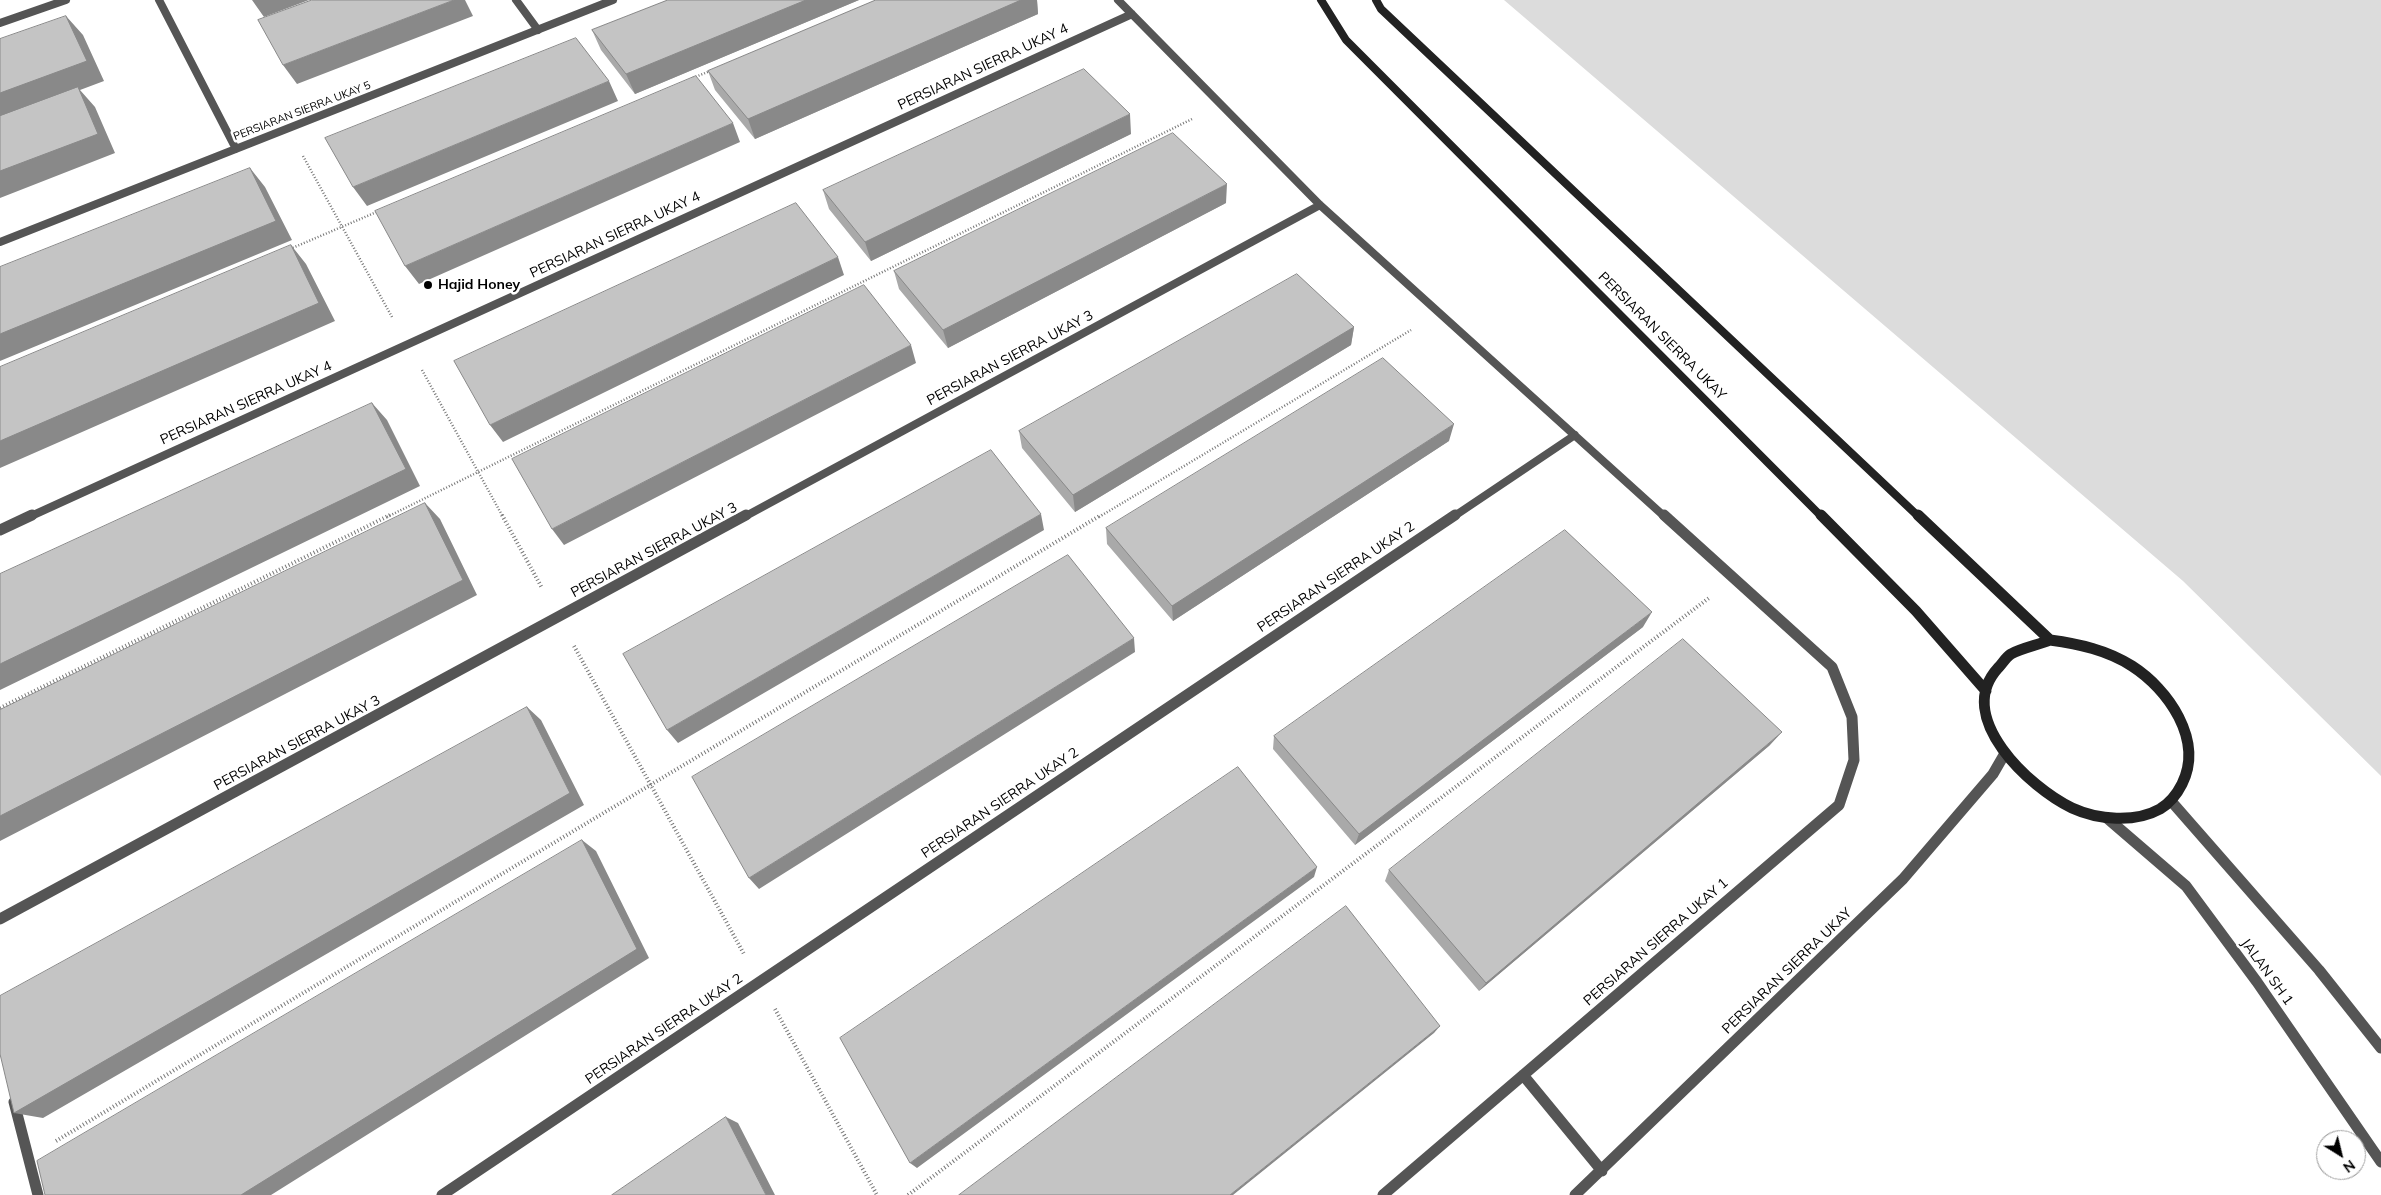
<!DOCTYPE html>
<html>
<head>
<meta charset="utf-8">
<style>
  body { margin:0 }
  #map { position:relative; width:2381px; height:1195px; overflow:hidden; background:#fff; font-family:Mulish,sans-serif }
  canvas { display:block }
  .north { position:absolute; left:2316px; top:1130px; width:50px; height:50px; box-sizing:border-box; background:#fff; border:1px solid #999; border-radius:50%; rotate:144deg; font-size:14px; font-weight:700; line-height:20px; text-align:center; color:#000 }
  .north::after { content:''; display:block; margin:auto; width:18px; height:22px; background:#000; clip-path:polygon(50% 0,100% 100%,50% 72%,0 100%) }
</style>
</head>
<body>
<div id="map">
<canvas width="2381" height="1195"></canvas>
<div class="north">N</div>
</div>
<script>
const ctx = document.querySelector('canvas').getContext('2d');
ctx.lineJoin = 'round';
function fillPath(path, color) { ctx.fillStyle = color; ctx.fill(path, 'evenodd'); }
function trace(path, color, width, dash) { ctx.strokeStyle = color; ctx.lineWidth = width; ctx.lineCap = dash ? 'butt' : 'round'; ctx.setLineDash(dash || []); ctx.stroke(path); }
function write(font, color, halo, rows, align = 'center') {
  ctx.font = font + ' Mulish,sans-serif'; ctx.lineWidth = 5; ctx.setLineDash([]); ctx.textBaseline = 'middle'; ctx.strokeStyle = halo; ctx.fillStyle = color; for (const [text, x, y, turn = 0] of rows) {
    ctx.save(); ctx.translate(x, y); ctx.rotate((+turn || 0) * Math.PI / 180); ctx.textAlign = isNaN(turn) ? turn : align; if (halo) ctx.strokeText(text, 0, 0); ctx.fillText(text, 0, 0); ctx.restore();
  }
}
fillPath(new Path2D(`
  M1504,0H2381V776L2183,581Z`), '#dcdcdc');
trace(new Path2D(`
  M693,78L710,71
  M303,156L392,317
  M290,249L379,211
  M422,370L503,517
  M387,517L1192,119
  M1099,517L1411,330`), '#777', 2.5, [1, 2]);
trace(new Path2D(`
  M502,515L542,588
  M574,646L744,954
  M0,708L390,515
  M775,1009L877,1195
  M56,1141L1101,515
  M908,1195L1709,598`), '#777', 4, [1, 2.5]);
trace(new Path2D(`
  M516,0L538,30`), '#555', 8);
trace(new Path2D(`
  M14,1102L38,1195`), '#555', 11);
trace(new Path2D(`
  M159,0L236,149
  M1118,0L1320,205L1665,517
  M0,23L66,0
  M0,242L613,0
  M29,517L1132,14
  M744,517L1320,205
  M1453,517L1575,435`), '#555', 8);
trace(new Path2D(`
  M0,530L32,515
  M2171,801L2319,970L2381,1048
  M2107,818L2186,886L2257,982L2381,1162
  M0,919L746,515
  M1523,1075L1602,1171
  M442,1195L1455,515
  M1383,1195L1839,805L1854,760L1852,717L1832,667L1664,515
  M1575,1195L1903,879L1993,774L2004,755`), '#555', 11);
trace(new Path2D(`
  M1321,0L1346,40L1822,517
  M1376,0L1381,9L1919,517`), '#222', 8);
trace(new Path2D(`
  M1821,515L1916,611L1986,691
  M1918,515L2050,640
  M2050,640C2079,644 2107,650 2132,666C2168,689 2204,740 2182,784C2177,794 2170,803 2160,809C2135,823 2098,820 2072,808C2030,788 1953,717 1998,668C2002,664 2006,657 2011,654C2022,648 2038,645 2050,640Z`), '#222', 11);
fillPath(new Path2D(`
  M668,0H859L635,94L601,50L592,30Z
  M876,0H1037L1038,14L755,139L715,90L708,71Z
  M1131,134L871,261L829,209L823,190Z
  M1226,203L948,348L899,289L894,271Z
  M1354,327L1351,345L1075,512L1022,448L1019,431Z
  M1449,441L1173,621L1107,544L1106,528Z
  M1643,627L1355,845L1273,749L1274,736Z
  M1770,745L1479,991L1385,881L1389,870Z`), '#a9a9a9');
fillPath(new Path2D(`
  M252,0H309L264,17Z
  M454,0H465L473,16L297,84L283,65Z
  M806,0H859L635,94L626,74Z
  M1021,0H1037L1038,14L755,139L748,119Z
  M66,16L83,35L104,81L80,90L95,107L115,153L0,198V93Z
  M609,81L618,101L367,206L353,187Z
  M1130,114L1131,134L871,261L865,242Z
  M733,123L740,142L419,284L405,266Z
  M250,168L265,187L292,240L0,361V334Z
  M1227,184L1226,203L948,348L943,330Z
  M291,245L306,264L335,321L0,468V441Z
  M838,257L844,275L503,442L490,425Z
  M1354,327L1351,345L1075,512L1073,495Z
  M911,345L916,363L564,545L552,529Z
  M372,403L387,420L420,486L0,690V664Z
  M1454,424L1449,441L1173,621L1172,606Z
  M425,503L440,519L477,595L0,841V816Z
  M1041,514L1044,530L678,743L667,730Z
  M1652,612L1643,627L1355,845L1359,834Z
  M1134,638L1135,652L759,889L749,878Z
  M527,707L541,720L584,805L43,1118L14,1113Z
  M1782,732L1770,745L1479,991L1486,983Z
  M582,840L596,851L649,958L271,1195H241Z
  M1317,867L1314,877L917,1168L910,1163Z
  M1440,1026L1434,1033L1233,1195H1230Z
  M726,1117L738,1123L775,1195H766Z`), '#898989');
const building = new Path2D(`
  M312,0H454L283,65L258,20Z
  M668,0H806L626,74L592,30Z
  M876,0H1021L748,119L708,71Z
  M66,16L87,61L0,93V39Z
  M576,38L609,81L353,187L325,138Z
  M1084,69L1130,114L865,242L823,190Z
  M696,76L733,123L405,266L375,211Z
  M78,87L98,134L0,171V116Z
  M1173,133L1227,184L943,330L894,271Z
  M250,168L276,221L0,334V267Z
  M796,203L838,257L490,425L454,361Z
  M291,245L319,303L0,441V367Z
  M1297,274L1354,327L1073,495L1019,431Z
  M864,285L911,345L552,529L512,459Z
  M1383,358L1454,424L1172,606L1106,528Z
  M372,403L406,469L0,664V574Z
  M991,450L1041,514L667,730L623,654Z
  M425,503L463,580L0,816V710Z
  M1565,530L1652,612L1359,834L1274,736Z
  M1068,555L1134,638L749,878L692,777Z
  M1683,639L1782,732L1486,983L1389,870Z
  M527,707L570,793L14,1113L0,1054V996Z
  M1238,767L1317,867L910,1163L840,1038Z
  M582,840L637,949L241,1195H45L37,1161Z
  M1346,906L1440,1026L1230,1195H959Z
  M726,1117L766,1195H612Z`);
fillPath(building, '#c4c4c4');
trace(building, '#898989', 1);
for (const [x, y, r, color] of [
  [428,285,5,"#000"]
]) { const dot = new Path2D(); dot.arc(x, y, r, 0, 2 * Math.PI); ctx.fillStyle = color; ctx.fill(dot); trace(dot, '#fff', 2); }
write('11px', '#000', '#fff', [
  ["PERSIARAN SIERRA UKAY 5",302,111,-21]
]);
write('14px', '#000', '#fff', [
  ["PERSIARAN SIERRA UKAY 4",983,67,-25],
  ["PERSIARAN SIERRA UKAY 4",615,235,-25],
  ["PERSIARAN SIERRA UKAY",1662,336,45],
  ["PERSIARAN SIERRA UKAY 3",1010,358,-28],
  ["PERSIARAN SIERRA UKAY 4",246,403,-24],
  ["PERSIARAN SIERRA UKAY 3",654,550,-28],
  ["PERSIARAN SIERRA UKAY 2",1336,577,-34],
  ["PERSIARAN SIERRA UKAY 3",297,743,-28],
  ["PERSIARAN SIERRA UKAY 2",1000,803,-34],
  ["PERSIARAN SIERRA UKAY 1",1656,942,-41],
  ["PERSIARAN SIERRA UKAY",1787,971,-44],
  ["JALAN SH 1",2267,972,54],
  ["PERSIARAN SIERRA UKAY 2",664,1029,-34]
]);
write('bold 14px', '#000', '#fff', [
  ["Hajid Honey",438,285]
], 'left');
</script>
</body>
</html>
